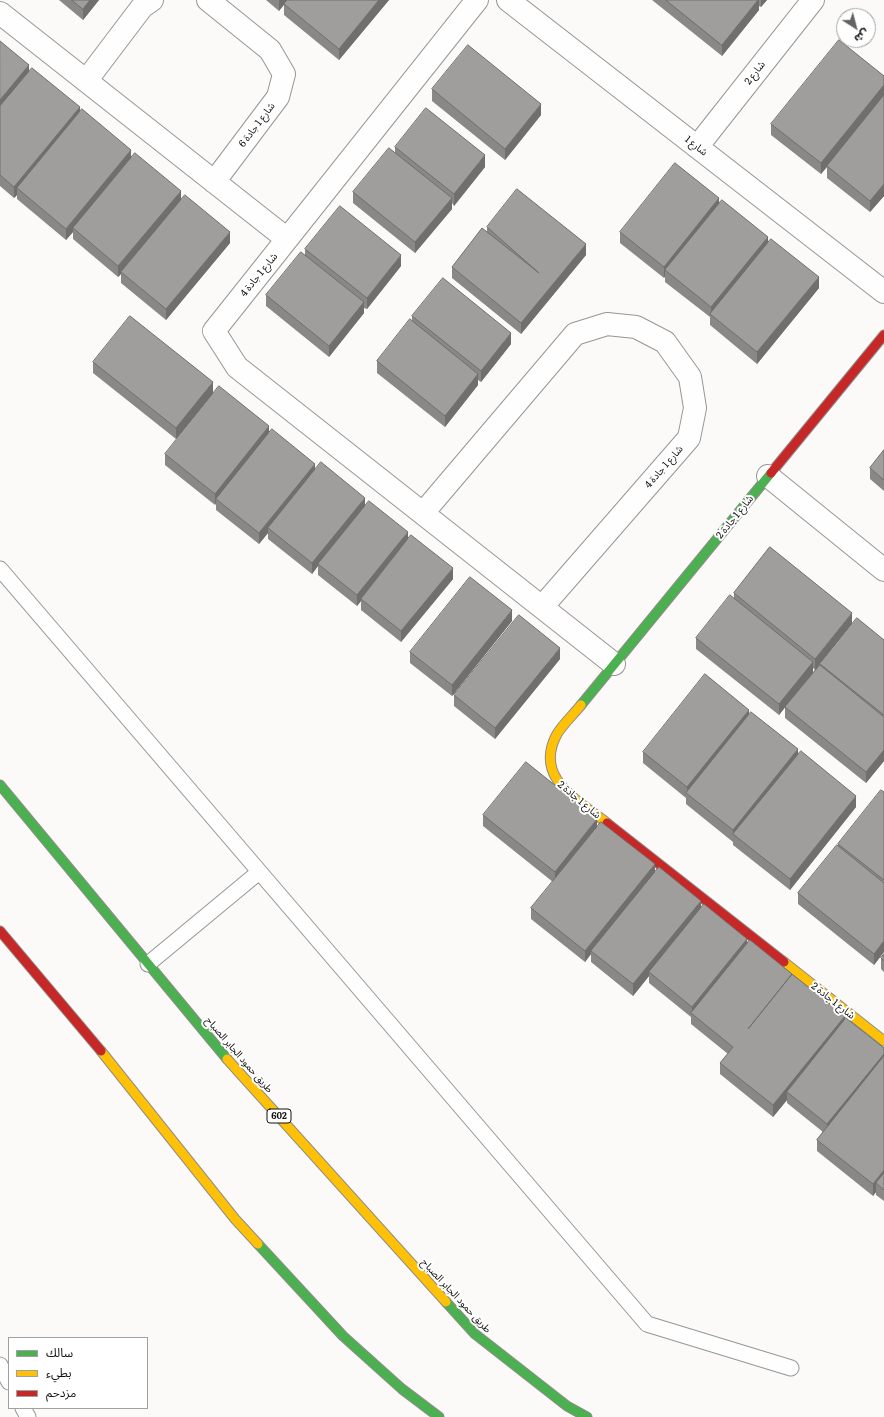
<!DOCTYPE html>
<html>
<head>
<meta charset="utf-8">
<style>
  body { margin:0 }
  #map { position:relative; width:884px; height:1417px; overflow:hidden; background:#fcfaf8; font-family:Literata,"Noto Sans Arabic",serif }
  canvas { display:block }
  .legend { position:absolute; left:8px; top:1337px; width:140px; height:72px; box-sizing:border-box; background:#fff; border:1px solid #a0a0a0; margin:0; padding:5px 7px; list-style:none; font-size:12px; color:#111 }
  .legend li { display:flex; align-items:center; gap:8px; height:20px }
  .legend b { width:20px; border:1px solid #a0a0a0 }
  .north { position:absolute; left:836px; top:8px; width:40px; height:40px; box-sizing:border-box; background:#fff; border:1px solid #a0a0a0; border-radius:50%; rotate:144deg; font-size:11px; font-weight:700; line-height:16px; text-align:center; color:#111 }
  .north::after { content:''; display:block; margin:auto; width:14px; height:18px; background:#636362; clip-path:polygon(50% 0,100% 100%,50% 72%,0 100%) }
</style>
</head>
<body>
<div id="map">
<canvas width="884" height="1417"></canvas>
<ul class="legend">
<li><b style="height:5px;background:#4caf50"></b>سالك</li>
<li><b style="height:5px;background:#ffc107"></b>بطيء</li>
<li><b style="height:5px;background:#c62828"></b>مزدحم</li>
</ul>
<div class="north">ش</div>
</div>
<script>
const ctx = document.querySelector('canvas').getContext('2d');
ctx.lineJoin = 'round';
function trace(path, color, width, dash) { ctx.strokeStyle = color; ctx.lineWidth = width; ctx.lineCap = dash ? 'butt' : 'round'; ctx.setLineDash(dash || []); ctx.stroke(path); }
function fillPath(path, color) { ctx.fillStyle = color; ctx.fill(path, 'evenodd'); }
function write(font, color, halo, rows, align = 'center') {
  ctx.font = font + ' Literata,"Noto Sans Arabic",serif'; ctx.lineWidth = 4; ctx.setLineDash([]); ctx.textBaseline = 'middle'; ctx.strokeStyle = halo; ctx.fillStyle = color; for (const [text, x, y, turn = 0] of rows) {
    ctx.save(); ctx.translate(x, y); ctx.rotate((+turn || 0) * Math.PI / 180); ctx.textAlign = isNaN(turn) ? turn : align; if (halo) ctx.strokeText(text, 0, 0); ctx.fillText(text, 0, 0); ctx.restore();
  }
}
const lane = new Path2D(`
  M0,569L647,1324L791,1368
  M148,964L259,872
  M0,1365L9,1382
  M23,1408L28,1417`);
const street = new Path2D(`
  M208,0L270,50L284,74L278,97L214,182
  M477,0L214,331L237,367L614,664
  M508,0L884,292
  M0,13L287,239
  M86,81L142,7L152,0
  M697,147L813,0
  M768,476L884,570
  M423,513L575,334L607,324L636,327L665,342L690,377L695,408L689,438L542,607`);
const fast = new Path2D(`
  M581,705L771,473
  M0,785L227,1059
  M258,1244L343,1336L402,1389L439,1417
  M446,1302L475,1334L567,1406L587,1417`);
const slow = new Path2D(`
  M581,705C573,715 563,724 557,734C533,778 578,800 607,823
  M784,962L884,1041
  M101,1051L235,1219L258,1244
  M227,1059L446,1302`);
const jam = new Path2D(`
  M771,473L884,335
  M607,823L784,962
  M0,931L101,1051`);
trace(lane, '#979695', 17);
trace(street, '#979695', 24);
trace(fast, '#8d8d8c', 11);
trace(slow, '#8d8d8c', 11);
trace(jam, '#8d8d8c', 11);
trace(lane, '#fffefe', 15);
trace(street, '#fffefe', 22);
trace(fast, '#4caf50', 9);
trace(slow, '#ffc107', 9);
trace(jam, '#c62828', 9);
fillPath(new Path2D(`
  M59,0H99L83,20Z
  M266,0H389L339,60L284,15V4L279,11Z
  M652,0H767L761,7L759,6V10L722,56Z
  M0,41L29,71L80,111L131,157L181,199L230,243L166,320L121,283V274L118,277L73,239V232L66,240L17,199V195L14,198L0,186Z
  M884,76V196L870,212L827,178V167L821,174L771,135V124Z
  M432,89L541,115L505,160L432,101Z
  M395,147L485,167L454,206L452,203V209L415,253L353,203V192L395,152Z
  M719,203L768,242L819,288L757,364L710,325V317L665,282V276L664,278L620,243V232Z
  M487,227L586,255L521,334L452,278V267L487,231Z
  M305,249L401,266L367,309L364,308V313L329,357L266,306V295L305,255Z
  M412,316L511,344L481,382L478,380V385L445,427L377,373V361L412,321Z
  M93,362L213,394L176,439L93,373Z
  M269,433L315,469L365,506L408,540L453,579L401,642L361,610V601L357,606L318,575V566L312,574L268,539V533L259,544L216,510V503L215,505L165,465V454Z
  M884,450V491L870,479V468Z
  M770,547L820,665V664L884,640V761L866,783L785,718V707L779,715L696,649V638L734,598V593ZM813,668L815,670L813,673Z
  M512,621L452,696L410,663V652Z
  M560,659L495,739L454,706V695Z
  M749,714L798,754L856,807L790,890L733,845V841V842L686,804V798L643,763V752Z
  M884,792V952L874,965L798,904V893L838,847V844Z
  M483,815L597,827L701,907L792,975L845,1020L884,1048V1201L876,1195V1192L873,1196L817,1151V1140L823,1132L787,1103V1100L773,1117L720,1074V1063L728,1054L691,1024V1017L649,983V976L633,996L591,962V954L585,962L531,919V908L553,882L483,826Z
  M884,954V972L881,969V958Z`), '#8a8886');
fillPath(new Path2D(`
  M90,0H99L83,20V9Z
  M279,0H288L279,11Z
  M379,0H389L339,60V49Z
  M758,0H759V10L722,56V45Z
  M761,0H767L761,7Z
  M29,65V76L0,111V100Z
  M884,85V96L821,174V163Z
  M541,104V115L505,160V149Z
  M80,107V118L17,188V195L14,198V187Z
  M131,150V161L73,228V232L66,240V229Z
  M485,155V167L454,206V194Z
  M884,184V196L870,212V201Z
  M181,191V202L121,272V274L118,277V266Z
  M452,198V209L415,253V242Z
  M719,198V209L665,270V276L664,278V267Z
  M230,232V243L166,320V309Z
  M768,237V248L711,316V307Z
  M586,244V255L521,334V323Z
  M401,255V266L367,309V298Z
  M819,277V288L757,364V352Z
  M364,302V313L329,357V346Z
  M511,333V344L481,382V371Z
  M478,374V385L445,427V416Z
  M213,382V394L176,439V428Z
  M269,426V437L216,499V503L215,505V494Z
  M315,464V475L268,528V533L259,544V533Z
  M365,498V509L318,564V566L312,574V563Z
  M408,532V543L361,599V601L357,606V595Z
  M453,568V579L401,642V631Z
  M512,610V621L452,696V685Z
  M852,613V624L815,670V659Z
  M560,648V659L495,739V728Z
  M813,662V673L779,715V704Z
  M749,710V721L687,794V787Z
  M798,749V761L733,834V842V830Z
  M884,750V761L866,783V772Z
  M856,796V807L790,890V879Z
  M597,819V830L555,883V872Z
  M655,864V875L591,951V954L585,962V951Z
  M701,901V912L649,972V976L633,996V984Z
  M747,939V950L692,1014V1007Z
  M884,941V952L874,965V954Z
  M792,974V985L748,1029Z
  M845,1016V1027L787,1092V1100L773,1117V1105Z
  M884,1054V1065L827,1135V1124Z
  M884,1170V1181L876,1183V1192L873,1196V1184Z`), '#706f6d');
const building = new Path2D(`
  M72,0H90L83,9Z
  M287,0H379L339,49L284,4Z
  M666,0H758L722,45Z
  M839,40L884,76V85L821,163L771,124Z
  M0,41L29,65L0,100Z
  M468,45L541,104L505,149L432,89Z
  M32,68L80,107L14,187L0,175V106Z
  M884,95V184L870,201L827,166Z
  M426,108L485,155L454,194L395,147Z
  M82,109L131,150L66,229L17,188Z
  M389,148L452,198L415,242L353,192Z
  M135,153L181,191L118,266L73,228Z
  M675,163L719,198L664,267L620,232Z
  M517,189L586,244L521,323L452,267L482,228L539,273L487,227Z
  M185,195L230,232L166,309L121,272Z
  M722,200L768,237L711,307L665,270Z
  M340,206L401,255L367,298L305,249Z
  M771,239L819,277L757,352L710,314Z
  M301,252L364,302L329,346L266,295Z
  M443,278L511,333L481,371L412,316Z
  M130,316L213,382L176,428L93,362Z
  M410,319L478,374L445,416L377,361Z
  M219,386L269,426L215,494L165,454Z
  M272,429L315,464L259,533L216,499Z
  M884,450V480L870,468Z
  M321,462L365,498L312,563L268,528Z
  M369,501L408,532L357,595L318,564Z
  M411,535L453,568L401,631L361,599Z
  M770,547L852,613L815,659L734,593Z
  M470,577L512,610L452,685L410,652Z
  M730,595L813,662L779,704L696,638Z
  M519,615L560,648L495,728L454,695Z
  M857,618L884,640V715L820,664Z
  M820,665L884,717V750L866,772L785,707Z
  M705,674L749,710L687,787L643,752Z
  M751,712L798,749L733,830L686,793Z
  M801,751L856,796L790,879L733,834Z
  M526,762L597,819L555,872L483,815Z
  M881,790L884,792V880L838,844Z
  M601,822L655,864L585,951L531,908Z
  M837,845L884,883V941L874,954L798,893Z
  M659,867L701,901L633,984L591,951Z
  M704,904L747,939L692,1007L649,972Z
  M750,940L792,974L748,1029L792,974L845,1016L773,1105L720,1063L733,1047L691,1013Z
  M884,954V961L881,958Z
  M846,1018L884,1048V1054L827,1124L787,1092Z
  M884,1056V1170L873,1184L817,1140Z
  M884,1173V1190L876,1183Z`);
fillPath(building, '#a09e9c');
trace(building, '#706f6d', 1);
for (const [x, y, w] of [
  [279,1116,24]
]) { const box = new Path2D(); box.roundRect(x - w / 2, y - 7, w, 14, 3); ctx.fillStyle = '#fff'; ctx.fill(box); trace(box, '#111', 1); }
write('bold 9px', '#111', null, [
  ["602",279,1116]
]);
write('10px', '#111', '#fff', [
  ["شارع 2",755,73,-52],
  ["شارع 1 جادة 6",257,125,-53],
  ["شارع 1",696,146,38],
  ["شارع 1 جادة 4",259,275,-51],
  ["شارع 1 جادة 4",664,467,-49],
  ["شارع 1 جادة 2",735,517,-51],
  ["شارع 1 جادة 2",579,800,40],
  ["شارع 1 جادة 2",833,1001,38],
  ["طريق حمود الجابر الصباح",239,1055,49],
  ["طريق حمود الجابر الصباح",456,1296,47]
]);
</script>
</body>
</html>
